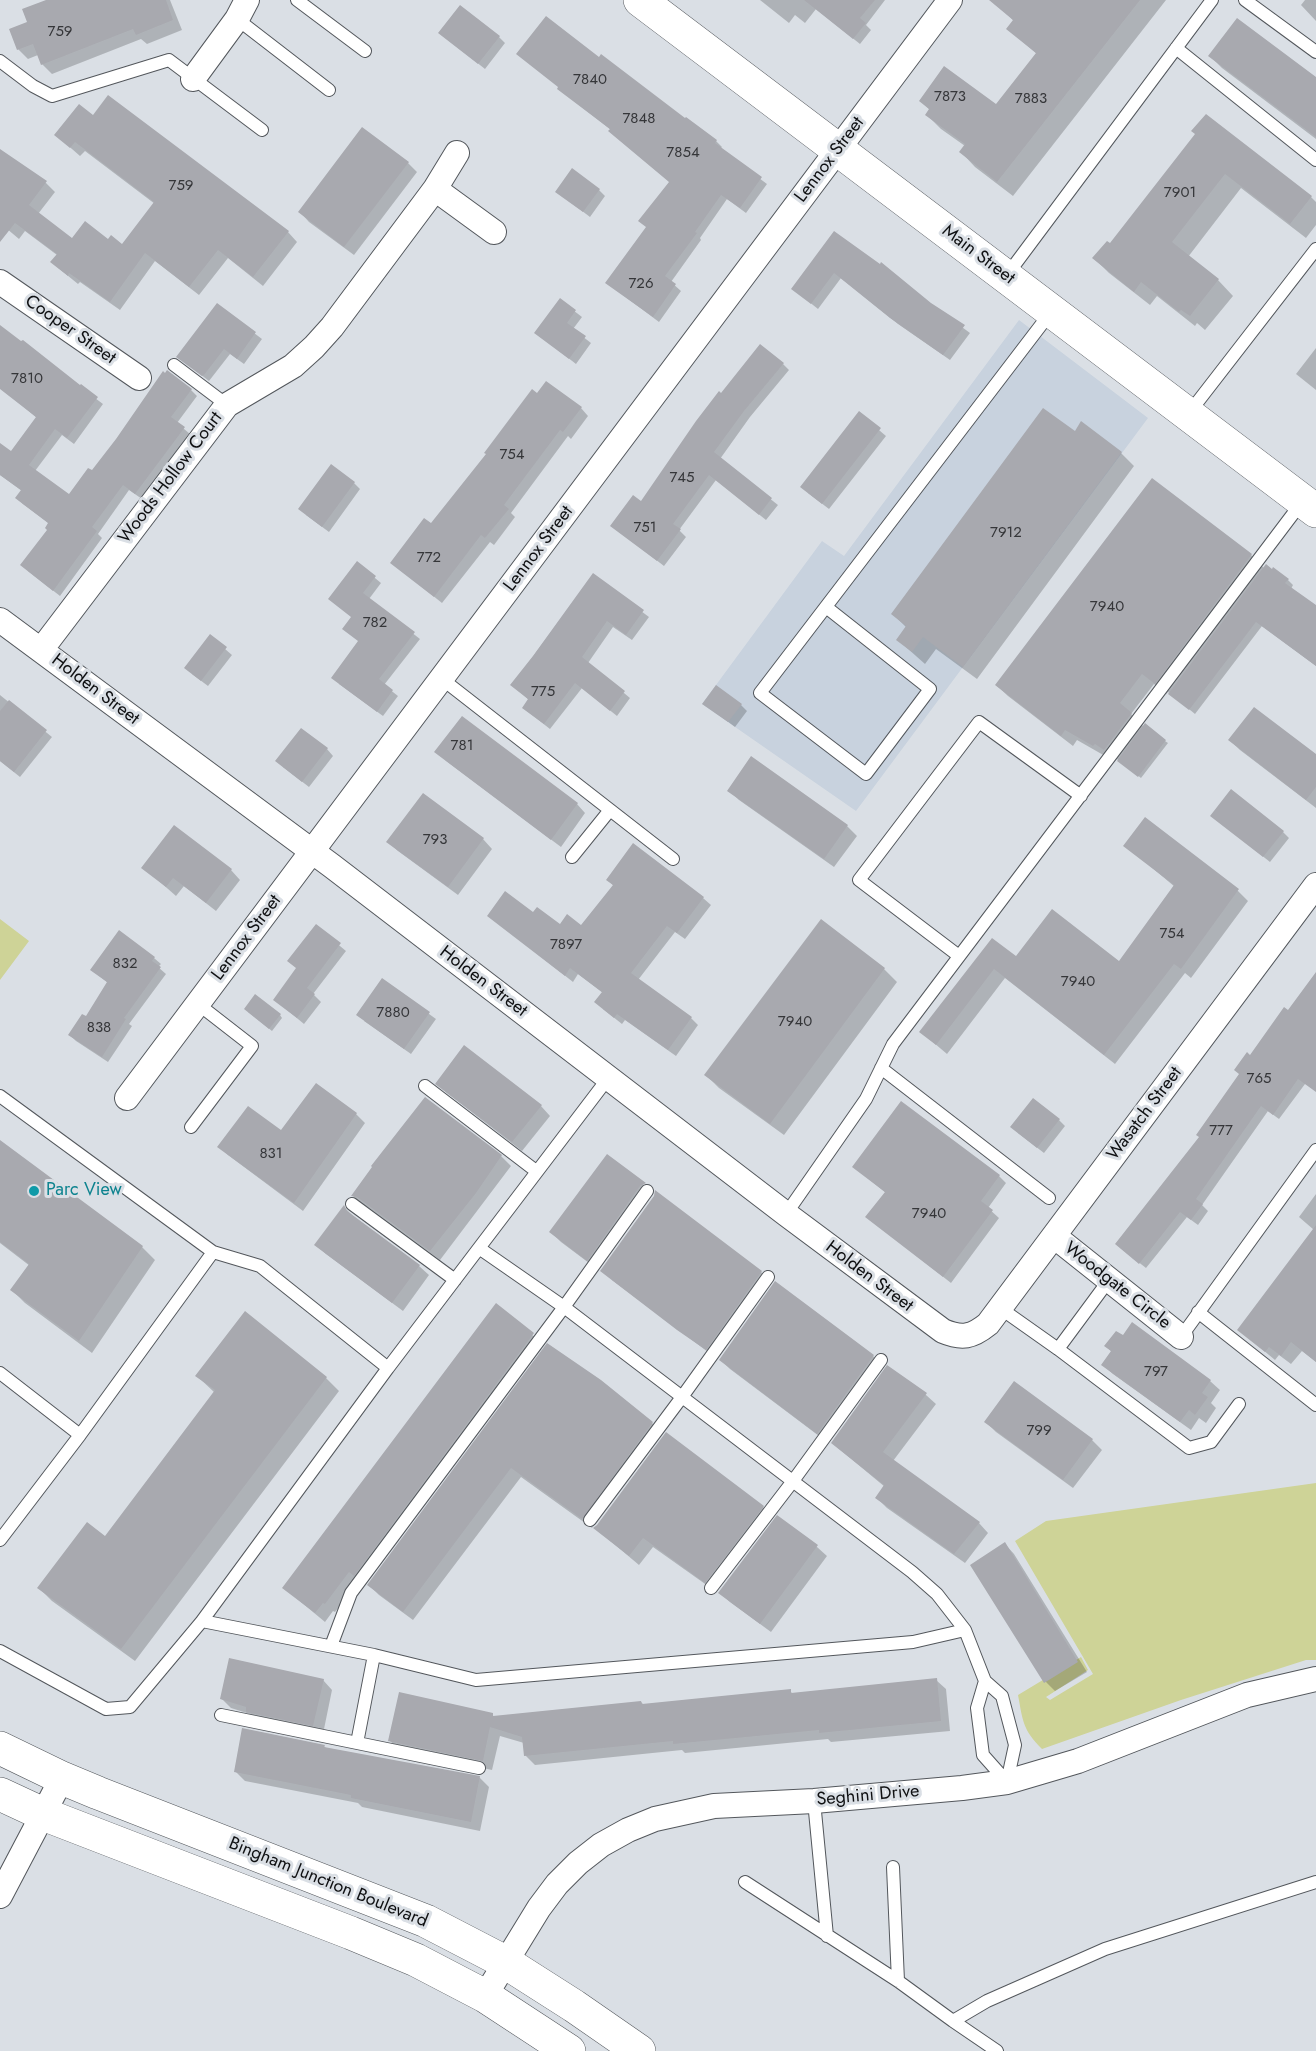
<!DOCTYPE html>
<html>
<head>
<meta charset="utf-8">
<style>
  body { margin:0 }
  canvas { display:block; background:#dadfe5 }
</style>
</head>
<body>
<canvas width="1316" height="2051"></canvas>
<script>
const ctx = document.querySelector('canvas').getContext('2d');
ctx.lineJoin = 'round';
function fillPath(path, color) { ctx.fillStyle = color; ctx.fill(path, 'evenodd'); }
function trace(path, color, width, dash) { ctx.strokeStyle = color; ctx.lineWidth = width; ctx.lineCap = dash ? 'butt' : 'round'; ctx.setLineDash(dash || []); ctx.stroke(path); }
function write(font, color, halo, rows, align = 'center') {
  ctx.font = font + ' Jost,sans-serif'; ctx.lineWidth = 6; ctx.setLineDash([]); ctx.textBaseline = 'middle'; ctx.strokeStyle = halo; ctx.fillStyle = color; for (const [text, x, y, turn = 0] of rows) {
    ctx.save(); ctx.translate(x, y); ctx.rotate((+turn || 0) * Math.PI / 180); ctx.textAlign = isNaN(turn) ? turn : align; if (halo) ctx.strokeText(text, 0, 0); ctx.fillText(text, 0, 0); ctx.restore();
  }
}
fillPath(new Path2D(`
  M1019,320L1148,418L856,811L702,704L822,541L844,556Z`), '#c8d2de');
fillPath(new Path2D(`
  M0,919L29,941L0,980Z
  M1316,1483V1660H1306L1181,1700L1042,1749C1023,1730 1023,1722 1018,1695L1081,1657L1088,1670L1046,1697L1050,1700L1093,1674L1015,1541L1046,1521Z`), '#ced397');
fillPath(new Path2D(`
  M50,0H170L182,30L147,44L141,39L52,74L42,64L38,55L28,59L18,49L29,23Z
  M760,0H885L866,25L871,30L860,44L816,9L805,23L795,15L789,23Z
  M1007,0H1166L1013,196L975,167L961,152L965,146L941,129L927,115L930,110L921,101L997,106L1037,54L1008,29L1014,21L1001,8Z
  M1305,0H1316V21L1301,5Z
  M499,37L505,43L485,69L447,39Z
  M1210,56L1316,79V139L1222,68Z
  M599,59L716,141L722,147L720,149L767,184L746,213L727,199L700,238L701,240L671,282L681,291L659,322L607,283L648,228L671,183L611,130L565,94Z
  M93,117L288,232L297,242L263,286L228,258L199,295L155,261L120,310L80,282L78,284L62,271L52,262L57,255L25,231L19,239L0,223V150L46,183L55,192L38,214L72,240L109,241L123,246L155,204L85,151L80,156L56,135Z
  M1197,134L1311,197L1316,202V225L1306,238L1241,188L1188,257L1218,280L1233,296L1205,330L1197,323L1195,326L1157,296L1150,305L1109,273L1094,258L1110,246Z
  M408,163L417,172L354,255L309,222L300,212Z
  M599,190L605,196L590,217L557,192Z
  M835,233L970,333L950,360L898,324L841,278L818,309L793,289Z
  M560,300L582,317L573,329L591,343L576,364L536,333Z
  M217,305L262,339L244,364L230,354L209,381L178,357Z
  M0,327L103,404L74,444L62,435L35,471L69,496L92,472L191,390L197,396L177,423L190,434L142,499L129,490L98,534L102,538L60,596L28,571L49,530L50,524L23,504L17,498L22,491L0,475V445L11,453L37,418L0,387Z
  M1316,348V390L1296,374Z
  M783,364L789,370L750,417L720,459L778,505L766,520L716,480L679,530L686,537L664,566L612,526L642,503L721,395Z
  M581,408L588,416L571,439L568,436L511,513L515,517L494,545L490,542L442,603L392,563L431,525L488,454Z
  M859,413L886,436L829,509L808,493Z
  M1075,433L1121,453L1134,466L977,679L936,649L925,664L898,640L907,628L893,614Z
  M1152,480L1251,555L1264,568L1288,580L1293,585L1291,589L1316,607V666L1262,626L1195,714L1168,692L1166,694L1154,684L1131,714L1144,727L1168,743L1141,778L1117,759L1116,760L1107,754L1105,756L1077,740L1073,746L1008,696L996,685Z
  M354,483L360,489L329,532L306,515Z
  M357,563L381,583L369,599L420,639L384,685L398,696L383,716L339,684L360,642Z
  M593,575L649,617L632,640L613,627L588,663L630,698L617,716L582,688L550,729L523,708L529,700L512,685Z
  M210,636L232,655L208,686L192,674Z
  M0,695L52,737L20,777L0,761Z
  M704,704L741,705L747,711L735,727Z
  M1230,740L1316,756V808L1240,750Z
  M327,749L333,756L309,787L283,767Z
  M445,760L577,804L585,813L561,847Z
  M729,790L847,826L857,836L834,867L739,800Z
  M1212,816L1283,832L1289,838L1270,862Z
  M1145,819L1238,891L1248,901L1191,978L1185,973L1115,1064L1005,978L947,1054L921,1032L992,940L1016,958L1119,963L1175,887L1125,845Z
  M483,839L492,849L458,895L398,851L388,842Z
  M143,867L231,870L240,880L216,911L184,886L176,896Z
  M608,880L703,898L711,905L685,939L675,932L638,980L691,1018L698,1025L676,1056L625,1020L622,1024L603,1009V993L578,974L573,982L489,916L534,914L560,926L581,927L614,886Z
  M821,921L884,969L897,982L784,1135L719,1088L706,1075Z
  M316,926L346,951L313,994L321,1002L304,1024L275,1000L298,969Z
  M119,932L154,958L161,964L158,967L166,974L129,1024L132,1026L108,1062L76,1041L70,1035L86,1018L108,983L92,970Z
  M1316,974V1083L1305,1084L1279,1119L1268,1111L1202,1205L1208,1211L1198,1225L1187,1217L1146,1268L1123,1250L1200,1138L1250,1057L1288,1012Z
  M382,980L436,1019L411,1054L364,1021Z
  M248,1012L280,1015L282,1018L272,1031Z
  M437,1083L541,1106L550,1116L522,1151L447,1093Z
  M316,1085L356,1114L365,1123L303,1211L228,1155L219,1146L281,1132Z
  M1059,1120L1065,1126L1044,1153L1018,1133Z
  M0,1142L142,1247L155,1260L92,1353L25,1303L12,1290L30,1266L0,1243Z
  M501,1156L511,1166L440,1260L368,1207L362,1205L353,1196Z
  M607,1156L654,1193L650,1196L597,1269L561,1242L551,1232Z
  M854,1167L999,1176L1006,1183L988,1208L999,1218L951,1283L867,1217L886,1193Z
  M656,1193L761,1272L771,1282L716,1358L612,1280Z
  M1316,1194V1362L1302,1351L1291,1364L1279,1355L1275,1360L1239,1330L1314,1230L1299,1217Z
  M344,1207L353,1216L419,1266L429,1275L403,1311L326,1254L316,1245Z
  M775,1283L873,1356L883,1366L827,1442L730,1369L721,1360Z
  M496,1305L543,1344L335,1612L333,1611L325,1622L284,1588Z
  M548,1345L652,1423L662,1433L592,1528L521,1477L413,1620L379,1595L369,1585Z
  M1106,1346L1210,1381L1220,1390L1211,1403L1216,1408L1206,1423L1199,1418L1191,1430L1113,1374L1103,1365L1112,1352Z
  M888,1367L926,1395L936,1404L893,1461L979,1523L988,1533L965,1563L887,1508L877,1498L885,1487L832,1443Z
  M197,1376L326,1378L339,1391L135,1661L52,1601L39,1588L105,1538L215,1393Z
  M986,1422L1092,1440L1102,1450L1073,1488L996,1432Z
  M763,1507L772,1516L715,1591L653,1547L639,1565L595,1528Z
  M777,1517L817,1547L827,1556L771,1632L730,1602L720,1592Z
  M1005,1544L1014,1554L1087,1672L1055,1691L1046,1682Z
  M323,1680L332,1690L323,1734L257,1721L250,1714L231,1708L221,1698Z
  M936,1680L946,1689L950,1731L831,1742L828,1739L685,1753L682,1750L535,1765L525,1755L524,1743L500,1736L492,1770L399,1750L389,1740L492,1715L495,1717L641,1702L644,1705L790,1691L793,1694Z
  M324,1746L327,1749L479,1777L489,1787L480,1831L362,1807L358,1803L245,1781L235,1771Z`), '#0003');
fillPath(new Path2D(`
  M46,0H166L173,20L136,35L133,29L41,65L33,44L17,50L9,29L27,22L22,9Z
  M804,0H875L860,18L866,23L853,39Z
  M989,0H1140L997,182L959,152L965,144L925,115L929,109L919,101L944,66L996,104L1036,53L1006,29L1013,20Z
  M460,5L500,36L478,64L438,33Z
  M546,16L599,57L601,54L685,118L686,117L717,140L715,143L762,177L740,208L721,195L695,232L697,233L665,276L676,284L653,317L605,283L646,227L638,221L669,182L608,131L610,129L557,89L558,87L516,54Z
  M1237,18L1316,77V137L1208,56Z
  M108,95L289,231L253,277L218,250L189,287L145,253L110,302L69,273L68,276L50,262L57,254L15,223L0,242V149L47,181L29,205L72,238L85,221L108,239L111,235L122,244L154,202L75,142L70,148L54,135L79,104L93,115Z
  M1206,114L1312,196L1290,224L1225,174L1172,242L1219,279L1190,316L1181,310L1179,312L1141,282L1134,292L1092,258L1107,241L1110,243L1195,134L1191,131Z
  M362,127L409,162L344,247L298,212Z
  M572,168L600,189L583,212L555,192Z
  M834,231L880,264L881,262L931,303L965,325L943,355L890,318L834,273L811,304L791,289Z
  M560,298L576,310L567,323L586,336L569,359L534,333Z
  M217,303L256,332L237,359L224,349L204,375L202,376L176,357Z
  M0,325L21,341L23,340L80,385L81,384L98,397L67,438L55,429L29,465L69,494L88,468L92,470L116,439L163,371L165,373L167,370L192,389L171,417L185,427L135,494L123,485L92,527L97,531L53,591L20,565L47,530L45,528L48,523L15,498L21,490L0,475V443L11,451L36,417L0,389Z
  M760,344L784,363L744,411L714,452L772,498L759,515L709,475L673,524L681,529L657,561L610,526L633,495L641,501L696,421L719,391L721,393Z
  M546,381L582,407L563,432L560,430L504,505L509,509L485,538L481,535L434,597L390,563L424,518L431,523L486,454L484,453L532,389L537,393Z
  M1043,408L1075,431L1081,421L1122,452L963,667L923,637L912,652L896,640L906,626L891,614Z
  M859,411L881,428L822,504L800,487Z
  M331,464L355,482L322,527L298,509Z
  M1152,478L1252,554L1155,684L1142,674L1120,703L1132,713L1104,750L1095,744L1093,746L1065,730L1061,736L995,685Z
  M357,561L376,576L363,593L415,632L379,679L393,690L377,712L331,678L358,641L342,629L351,617L328,599Z
  M1266,564L1272,569L1273,567L1289,579L1285,583L1316,605V666L1256,622L1189,710L1168,694Z
  M593,573L644,610L626,635L607,621L582,657L625,691L610,711L575,683L544,724L522,708L528,699L510,685L533,656Z
  M210,634L227,647L201,681L184,668Z
  M716,685L742,704L728,722L702,704Z
  M9,700L47,730L14,772L0,761V711Z
  M1254,707L1316,754V787L1306,800L1228,740Z
  M462,716L578,803L551,840L434,752Z
  M1145,723L1166,740L1138,777L1117,761Z
  M301,728L328,748L302,782L275,761Z
  M751,756L848,825L824,859L727,791Z
  M1231,789L1284,831L1263,857L1210,816Z
  M423,793L484,838L448,887L386,842Z
  M1145,817L1239,889L1181,969L1174,964L1104,1055L994,969L936,1045L919,1032L992,938L1016,956L1052,909L1119,961L1174,885L1123,846Z
  M174,825L232,869L206,903L173,878L166,887L141,868Z
  M633,843L704,897L677,933L667,926L631,973L692,1017L668,1050L617,1014L614,1018L594,1002L602,992L570,968L565,976L487,916L505,891L533,912L537,907L560,924L567,914L581,925L613,885L606,880Z
  M821,919L885,968L770,1124L704,1075Z
  M316,924L341,943L307,988L315,994L297,1018L273,1000L296,968L287,961Z
  M119,930L155,957L152,961L161,967L124,1018L126,1019L102,1057L68,1035L82,1014L86,1016L107,982L90,970Z
  M1316,972V1092L1298,1079L1273,1115L1261,1106L1196,1199L1203,1204L1191,1220L1180,1212L1139,1264L1115,1244L1199,1137L1196,1135L1239,1074L1234,1070L1247,1052L1250,1055L1284,1007L1288,1010Z
  M382,978L430,1012L404,1049L356,1015Z
  M255,994L281,1014L269,1029L244,1009Z
  M464,1045L542,1105L512,1142L435,1084Z
  M316,1083L357,1113L294,1203L217,1147L248,1106L281,1130Z
  M425,1097L502,1155L476,1193L430,1251L357,1197L351,1196L372,1167L371,1166Z
  M1033,1098L1060,1119L1037,1148L1010,1127Z
  M901,1101L1000,1175L981,1201L993,1210L943,1277L865,1217L885,1192L852,1167Z
  M0,1140L143,1246L79,1341L10,1290L29,1264L0,1242Z
  M607,1154L646,1183L640,1186L587,1261L549,1232Z
  M655,1190L762,1271L706,1350L677,1330L600,1271L654,1196Z
  M344,1205L347,1211L420,1265L392,1303L314,1245Z
  M1316,1225V1362L1291,1342L1281,1356L1269,1347L1265,1352L1237,1330Z
  M775,1281L874,1355L817,1434L719,1360Z
  M496,1303L534,1333L354,1576L349,1572L325,1604L323,1603L315,1613L282,1588Z
  M245,1311L327,1377L121,1649L37,1588L87,1522L105,1536L215,1390L195,1376Z
  M1132,1322L1211,1380L1202,1393L1208,1397L1195,1415L1189,1410L1180,1422L1101,1365L1111,1351L1104,1346L1116,1331L1123,1335Z
  M547,1343L601,1380L653,1422L582,1519L511,1468L403,1612L367,1585Z
  M887,1365L927,1393L883,1452L980,1522L954,1554L875,1498L884,1485L831,1443Z
  M1014,1381L1093,1439L1063,1480L984,1422Z
  M666,1432L764,1506L705,1583L643,1538L629,1556L593,1528L597,1525Z
  M777,1515L818,1545L760,1624L718,1593Z
  M1005,1542L1078,1662L1044,1683L970,1565Z
  M229,1658L324,1679L313,1726L246,1712V1707L220,1699Z
  M937,1678L941,1721L819,1733V1730L673,1744V1741L524,1756L522,1737L490,1727L483,1761L388,1741L399,1692L493,1713V1716L641,1701L642,1704L791,1689V1693Z
  M242,1728L325,1745L324,1747L480,1776L471,1822L351,1798V1795L234,1772Z`), '#a8a9af');
const lane = new Path2D(`
  M297,0L365,51
  M1245,0L1316,52
  M237,19L329,90
  M1176,48L1316,160
  M0,61L33,86L52,96L169,60L262,130
  M1007,275L1212,0
  M174,365L227,405
  M1189,413L1316,249
  M826,607L930,689L866,774L760,693L1051,312
  M442,679L673,859
  M572,857L610,810
  M959,956L859,880L979,722L1081,796
  M881,1068L1049,1198
  M425,1086L536,1171
  M0,1096L213,1252L80,1435
  M191,1127L252,1046L198,1004
  M352,1204L455,1280
  M786,1214L866,1099L893,1044L1302,502
  M479,1248L609,1077
  M1000,1308L1058,1349L1189,1448L1211,1442L1239,1404
  M1198,1312L1316,1405
  M1181,1337L1316,1150
  M1058,1349L1109,1280
  M388,1368L479,1248L564,1307L912,1572L937,1594L965,1630
  M0,1373L80,1435L0,1540
  M590,1520L682,1397L768,1277
  M711,1588L793,1481L881,1360
  M202,1621L388,1368L260,1266L213,1252
  M331,1646L351,1593L564,1307L647,1191
  M0,1651L106,1709L130,1707L202,1621L374,1655L476,1680L913,1642L965,1630L985,1681L1002,1696L1015,1745L1007,1782
  M985,1681L977,1708L983,1755L1007,1782
  M221,1715L479,1768
  M357,1743L374,1655
  M814,1801L827,1936
  M893,1867L898,1981
  M745,1882L898,1981L953,2021L987,2001L1105,1949L1316,1882
  M953,2021L997,2051`);
const street = new Path2D(`
  M193,79L237,19L247,0
  M435,189L494,232
  M0,282L139,378
  M0,620L332,866L786,1214L943,1331C962,1339 972,1337 988,1324L1316,885
  M41,650L227,405L293,366L314,347L332,327L435,189L457,153
  M127,1098L950,0
  M1054,1236L1181,1337
  M0,1896L62,1778
  M485,1996L539,1908L557,1884L578,1863L601,1845L628,1830L655,1819L714,1806L814,1801L962,1788L1007,1782L1078,1761L1247,1695L1316,1679`);
const secondary = new Path2D(`
  M640,0L1316,511
  M0,1748L62,1778L98,1793L426,1921L505,1962L574,2006L639,2051
  M0,1794L43,1814L351,1933L416,1960L485,1996L569,2051`);
trace(lane, '#53575c', 14);
trace(street, '#53575c', 26);
trace(secondary, '#53575c', 34);
trace(lane, '#fff', 12);
trace(street, '#fff', 24);
trace(secondary, '#fff', 33);
for (const [x, y, r, color] of [
  [34,1191,6,"#0f9aa8"]
]) { const dot = new Path2D(); dot.arc(x, y, r, 0, 2 * Math.PI); ctx.fillStyle = color; ctx.fill(dot); trace(dot, '#dadfe5', 2); }
write('15px', '#353639', null, [
  ["759",60,32],
  ["7840",590,80],
  ["7873",950,97],
  ["7883",1031,99],
  ["7848",639,119],
  ["7854",683,153],
  ["759",181,186],
  ["7901",1180,193],
  ["726",641,284],
  ["7810",27,379],
  ["754",512,455],
  ["745",682,478],
  ["751",645,528],
  ["7912",1006,533],
  ["772",429,558],
  ["7940",1107,607],
  ["782",375,623],
  ["775",543,692],
  ["781",462,746],
  ["793",435,840],
  ["754",1172,934],
  ["7897",566,945],
  ["832",125,964],
  ["7940",1078,982],
  ["7880",393,1013],
  ["7940",795,1022],
  ["838",99,1028],
  ["765",1259,1079],
  ["777",1221,1131],
  ["831",271,1154],
  ["7940",929,1214],
  ["797",1156,1372],
  ["799",1039,1431]
]);
write('18px', '#0f1012', '#dadfe5', [
  ["Lennox Street",830,160,-53],
  ["Main Street",978,255,37],
  ["Cooper Street",70,330,35],
  ["Woods Hollow Court",171,478,-53],
  ["Lennox Street",539,549,-53],
  ["Holden Street",95,690,37],
  ["Lennox Street",247,938,-53],
  ["Holden Street",483,982,37],
  ["Wasatch Street",1145,1114,-53],
  ["Holden Street",869,1277,37],
  ["Woodgate Circle",1117,1286,38],
  ["Seghini Drive",868,1796,-5],
  ["Bingham Junction Boulevard",328,1883,22]
]);
write('18px', '#0d838f', '#dadfe5', [
  ["Parc View",46,1191]
], 'left');
</script>
</body>
</html>
